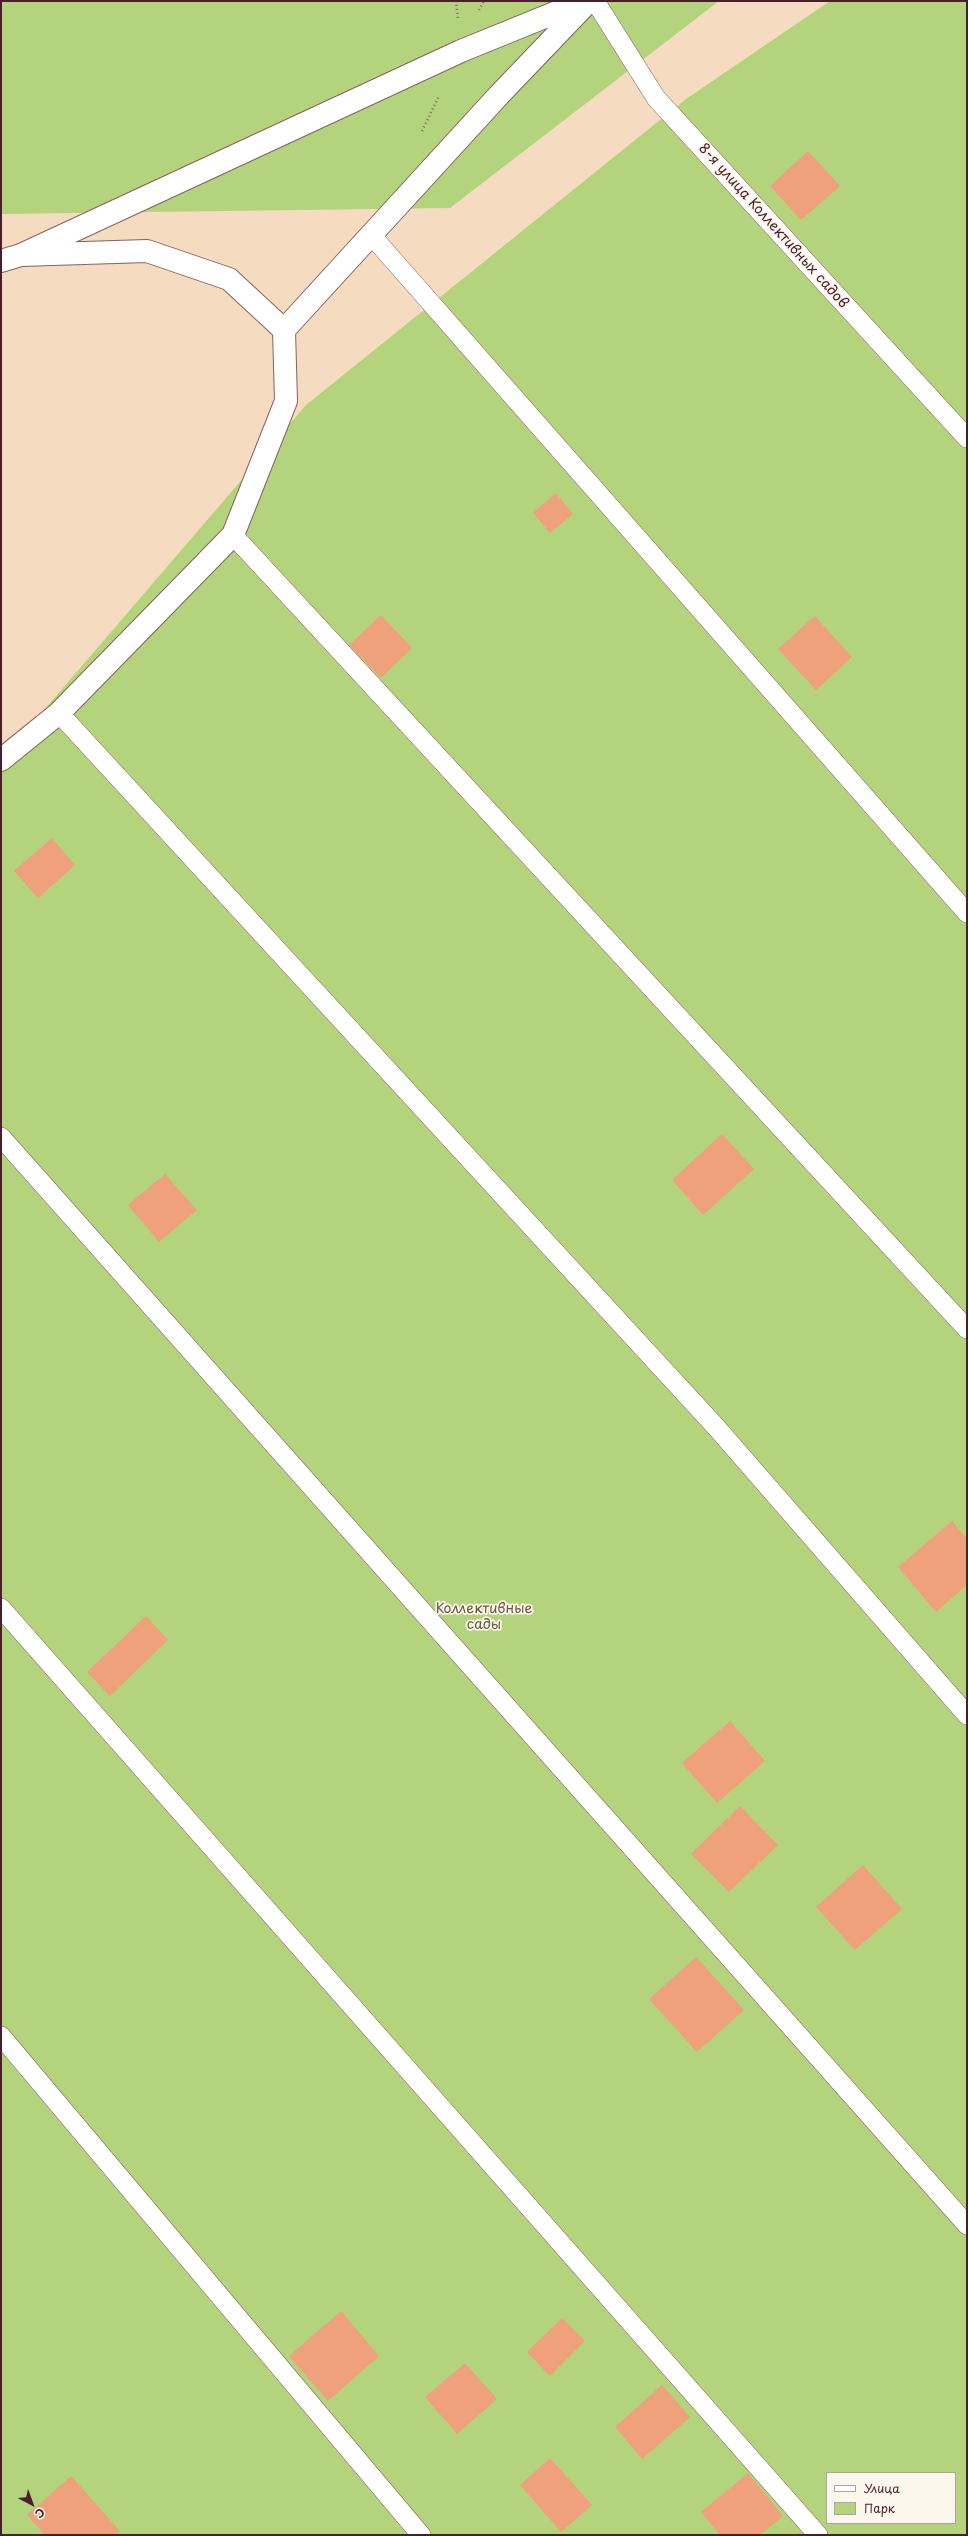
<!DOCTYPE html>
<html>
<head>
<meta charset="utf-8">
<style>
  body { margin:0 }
  #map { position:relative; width:968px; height:2536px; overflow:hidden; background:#f5dcc1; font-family:"Playpen Sans",sans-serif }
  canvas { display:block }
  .frame { position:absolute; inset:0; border:2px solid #4a1f2b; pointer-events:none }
  .legend { position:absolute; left:826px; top:2472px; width:130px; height:52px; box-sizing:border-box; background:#fbf7ec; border:1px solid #b4a19f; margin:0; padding:5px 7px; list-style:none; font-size:12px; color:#4a1f2b }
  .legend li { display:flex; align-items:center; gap:8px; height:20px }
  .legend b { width:20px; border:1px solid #b4a19f }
  .north { position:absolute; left:12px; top:2484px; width:40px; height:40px; -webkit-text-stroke:3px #fbf7ec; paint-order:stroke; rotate:139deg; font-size:11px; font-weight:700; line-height:16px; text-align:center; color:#4a1f2b }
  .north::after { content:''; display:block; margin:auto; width:14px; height:18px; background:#4a1f2b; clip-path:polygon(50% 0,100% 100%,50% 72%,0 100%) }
</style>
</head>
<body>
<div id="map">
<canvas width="968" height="2536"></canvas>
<div class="frame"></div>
<ul class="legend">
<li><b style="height:5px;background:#fff"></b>Улица</li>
<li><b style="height:11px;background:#b3d47c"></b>Парк</li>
</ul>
<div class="north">С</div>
</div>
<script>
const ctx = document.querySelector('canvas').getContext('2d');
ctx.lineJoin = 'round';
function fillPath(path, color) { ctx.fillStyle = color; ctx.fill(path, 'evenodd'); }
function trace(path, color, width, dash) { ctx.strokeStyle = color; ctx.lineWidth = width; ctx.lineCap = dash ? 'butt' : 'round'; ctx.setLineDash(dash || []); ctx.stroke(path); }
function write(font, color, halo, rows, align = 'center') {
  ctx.font = font + ' "Playpen Sans",sans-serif'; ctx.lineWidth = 3.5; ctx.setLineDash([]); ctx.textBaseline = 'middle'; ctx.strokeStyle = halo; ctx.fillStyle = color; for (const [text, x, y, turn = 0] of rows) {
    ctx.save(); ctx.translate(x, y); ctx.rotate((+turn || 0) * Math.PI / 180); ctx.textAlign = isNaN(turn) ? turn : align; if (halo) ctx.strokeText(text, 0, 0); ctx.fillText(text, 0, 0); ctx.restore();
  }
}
fillPath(new Path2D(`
  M1,1H719L450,208L1,214Z
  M830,1H967V2535H1V760L306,405L686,99ZM827,2473H955V2523H827Z`), '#b3d47c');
fillPath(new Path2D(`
  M808,151L840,186L801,220L770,186Z
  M556,493L573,514L550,533L533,513Z
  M381,615L412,648L381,678L349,645Z
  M815,616L852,657L816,690L778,649Z
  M52,838L75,865L38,898L14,871Z
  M722,1134L754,1169L703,1215L672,1180Z
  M165,1174L197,1210L159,1242L128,1205Z
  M952,1521L967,1539V1585L936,1612L898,1567Z
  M146,1616L168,1640L110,1696L87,1672Z
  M730,1721L765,1761L717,1803L682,1763Z
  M740,1806L778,1845L729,1892L691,1854Z
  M863,1865L902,1909L855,1950L816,1907Z
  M696,1957L744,2010L697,2052L649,1999Z
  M341,2311L379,2356L328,2401L289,2356Z
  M562,2318L585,2341L550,2376L527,2352Z
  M465,2363L497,2399L457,2434L425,2397Z
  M662,2385L690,2417L642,2459L615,2427Z
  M550,2458L592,2505L561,2532L520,2485Z
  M748,2473L783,2516L760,2535H720L701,2512Z
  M71,2476L120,2531L115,2535H45L27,2515Z`), '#efa17c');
const lane = new Path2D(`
  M595,1L656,98L967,438
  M372,236L967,913
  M233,535L967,1329
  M59,713L716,1427L967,1715
  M1,1137L967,2225
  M1,1608L818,2535
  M1,2036L421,2535`);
const street = new Path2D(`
  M21,255L461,51L584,1
  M1,261L21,255L147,251L229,279L284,330
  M1,760L59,713L233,535L286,401L284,330L499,95L589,1`);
trace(lane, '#866160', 20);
trace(street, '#866160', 24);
trace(new Path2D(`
  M456,1L458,19
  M479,10L484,1
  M422,131L439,96`), '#866160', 2.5, [1, 3]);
trace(lane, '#fff', 19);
trace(street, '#fff', 22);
write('14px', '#4a1f2b', '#fbf7ec', [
  ["8-я улица Коллективных садов",773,226,48]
]);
write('14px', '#6a5543', '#fbf7ec', [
  ["Коллективные",484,1609],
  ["сады",484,1625]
]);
</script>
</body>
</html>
